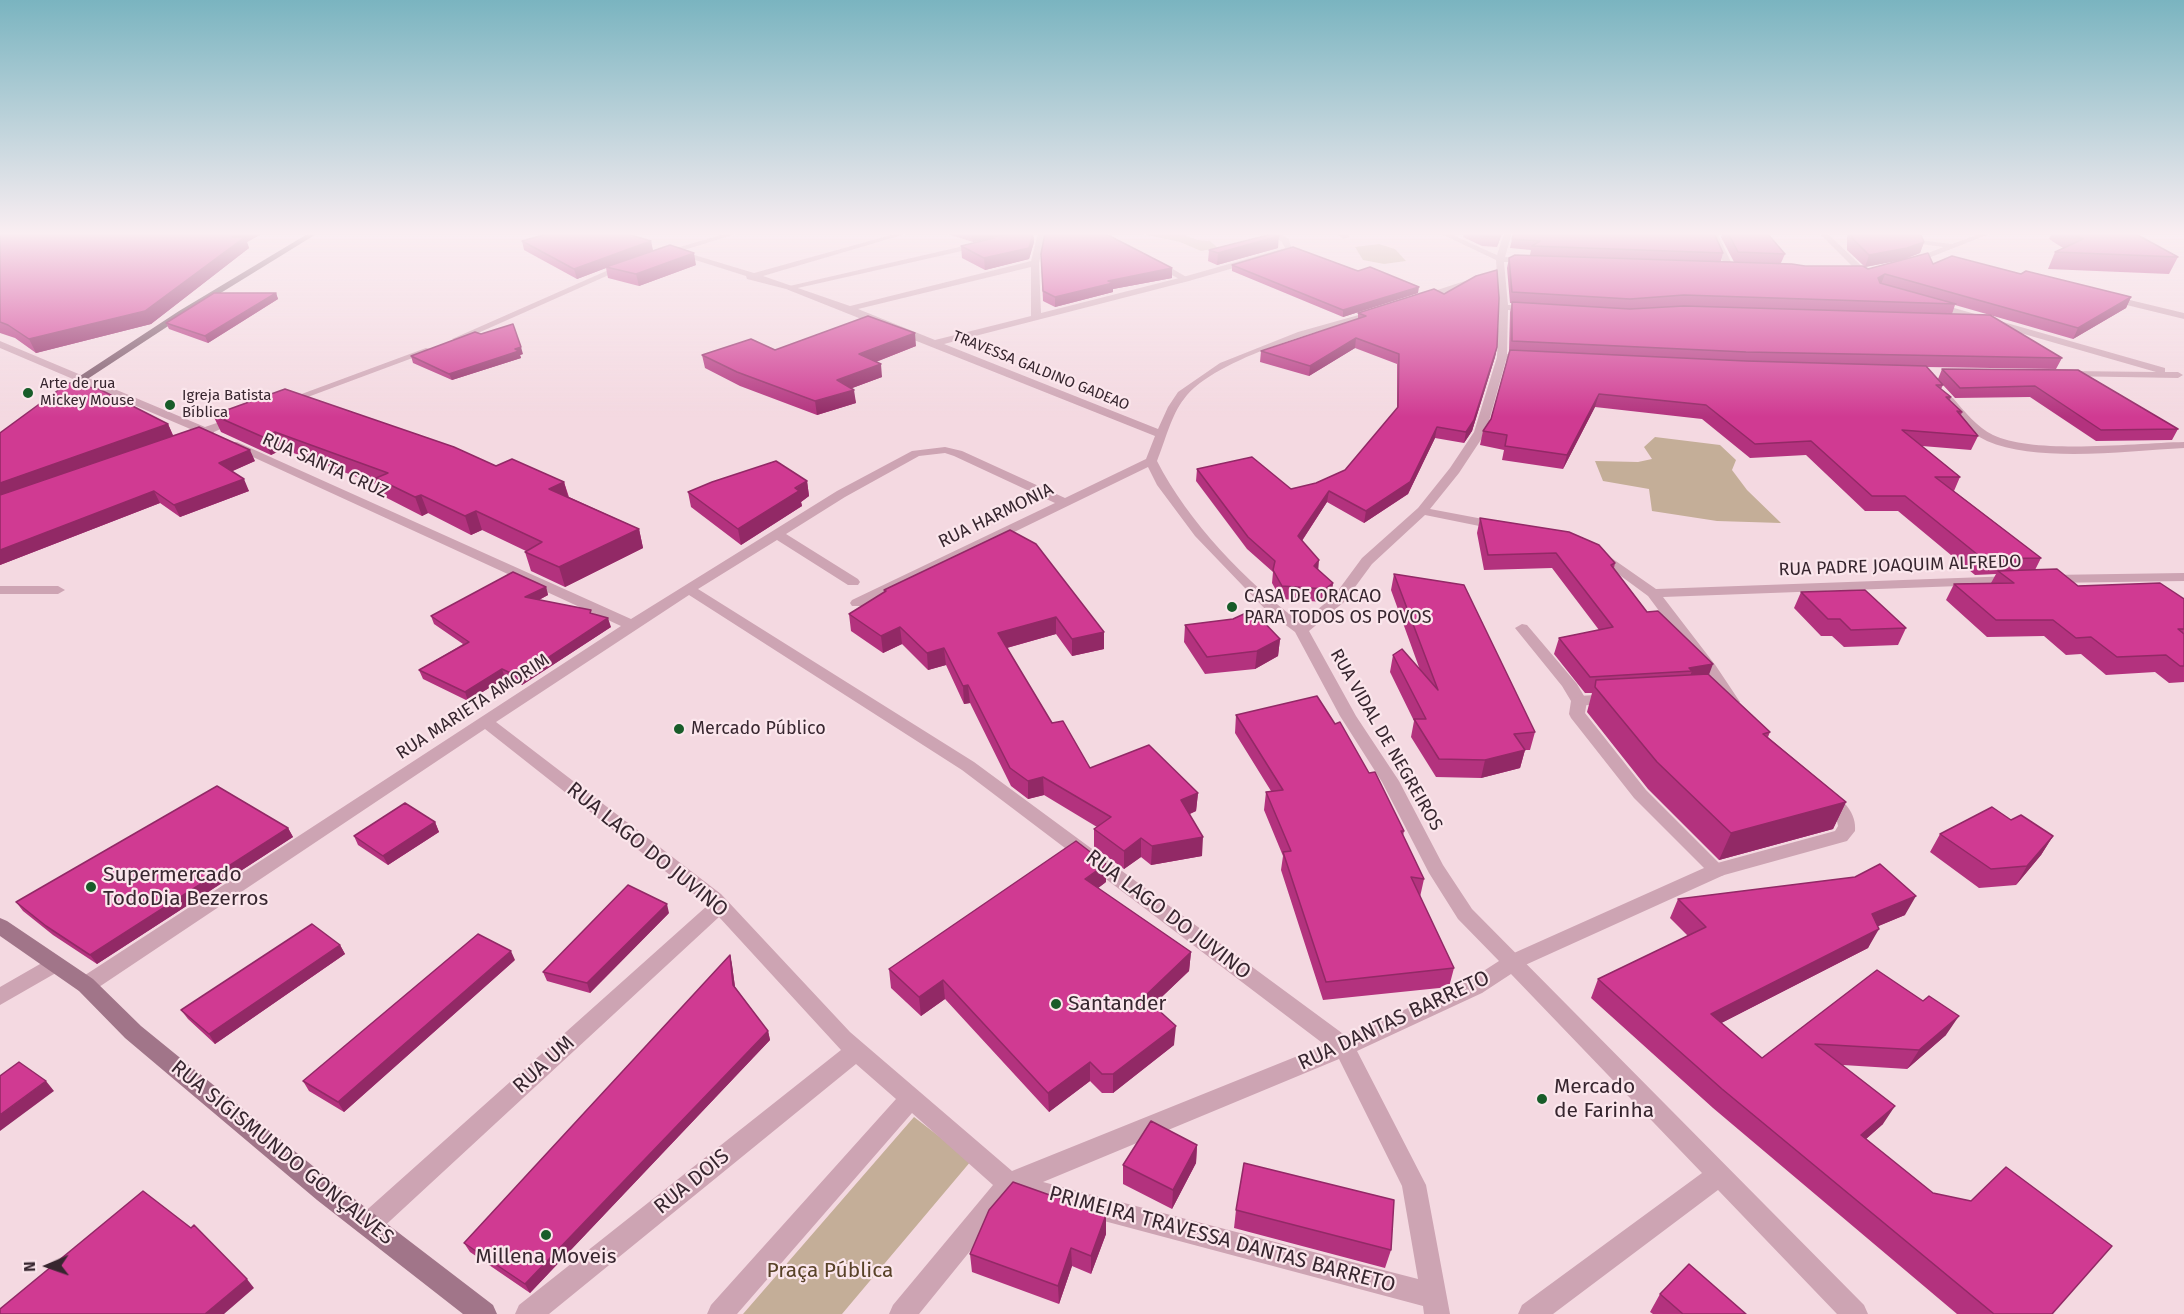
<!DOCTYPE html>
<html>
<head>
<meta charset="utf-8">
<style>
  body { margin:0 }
  #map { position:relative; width:2184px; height:1314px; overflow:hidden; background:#f4d9e1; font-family:"Fira Sans",sans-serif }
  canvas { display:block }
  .north { position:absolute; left:18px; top:1236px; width:60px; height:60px; -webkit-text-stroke:4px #fbe6ec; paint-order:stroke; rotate:268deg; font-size:16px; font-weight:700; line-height:24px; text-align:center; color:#37262f }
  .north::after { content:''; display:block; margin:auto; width:21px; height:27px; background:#37262f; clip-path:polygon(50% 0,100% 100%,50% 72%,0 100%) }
</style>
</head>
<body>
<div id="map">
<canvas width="2184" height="1314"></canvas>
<div class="north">N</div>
</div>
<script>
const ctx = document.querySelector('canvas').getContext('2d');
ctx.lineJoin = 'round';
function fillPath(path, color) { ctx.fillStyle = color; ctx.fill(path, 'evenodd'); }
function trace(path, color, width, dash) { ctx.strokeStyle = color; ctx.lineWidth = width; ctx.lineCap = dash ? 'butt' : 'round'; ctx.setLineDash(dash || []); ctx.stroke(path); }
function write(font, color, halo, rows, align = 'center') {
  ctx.font = font + ' "Fira Sans",sans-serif'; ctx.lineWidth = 4.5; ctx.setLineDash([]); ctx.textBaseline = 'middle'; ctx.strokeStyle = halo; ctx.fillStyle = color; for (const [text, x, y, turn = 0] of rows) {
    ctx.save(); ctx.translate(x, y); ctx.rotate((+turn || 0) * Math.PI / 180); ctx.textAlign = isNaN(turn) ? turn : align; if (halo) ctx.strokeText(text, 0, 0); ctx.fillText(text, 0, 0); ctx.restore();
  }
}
fillPath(new Path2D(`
  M1138,233H1192L1186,236L1198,240L1210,241L1218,248L1201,251L1180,242Z
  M1379,244L1395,249L1406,261L1384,264L1363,260L1355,247Z
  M1655,437L1720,445L1736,460L1732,470L1747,490L1781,523L1717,521L1652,511L1649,489L1603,481L1595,461L1638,462L1652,459L1644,447Z
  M914,1117L971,1161L842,1314H743Z`), '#c4ae98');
fillPath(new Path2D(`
  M981,242L985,244L984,246L789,290L785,287Z
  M1151,260H1157L1190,279L1183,281L1151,264Z
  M1522,624L1527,625L1577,684L1587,701L1585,713L1646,790L1726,870L1724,875L1512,971L1505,969L1502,963L1505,957L1704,868L1634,798L1571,718L1569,714L1571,701L1562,686L1515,628Z`), '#cda4b3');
fillPath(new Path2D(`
  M728,233H739L681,251L754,273L898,233H909L763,276L850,306L1031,261L1038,233H1046L1039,263L1041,313L1183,277L1285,248L1282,242L1269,233H1278L1289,239L1292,251L1189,281L944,344L1158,429L1168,407L1178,392L1220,363L1298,332L1380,309V313C1329,329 1216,356 1184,399C1171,415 1165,442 1157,461C1188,522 1246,582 1301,623L1334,596L1362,558L1418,508L1450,468L1474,432L1497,357L1499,307L1496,260L1439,233H1448L1497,255L1504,233H1512L1505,257L1527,258L1531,260L1527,262H1504L1508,305L1531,306L1536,309L1531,312L1508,310L1507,354L1528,355L1533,358L1528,361L1506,360L1486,432L1459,473L1430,509L1499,522L1505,526L1499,530L1425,515L1372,564L1344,602L1309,631L1356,716L1399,781L1443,865L1472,909L1864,1305L1868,1314H1837L1718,1190L1553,1314H1518L1522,1305L1702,1173L1511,974L1482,993L1357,1051L1426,1185L1450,1314H1424L1423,1306L1014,1197L919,1314H889L893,1305L993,1185L912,1113L737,1314H707L711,1305L896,1099L856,1064L549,1314H515L519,1305L841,1050L719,917L378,1232L369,1236L360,1232L357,1224L360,1216L708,905L485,729L93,991L86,993L79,991L76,985L79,979L621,626L229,446V442H237L631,619L837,491L912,451L945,447L962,451L1065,498L1146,459L1155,436L786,289L747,279L746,276L673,253L659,256L655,254ZM1031,267V316L935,340L858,309ZM945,453L954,456L1055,503L852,600L850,603L852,606H862L1148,467L1157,485L1195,536L1267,611L1295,632L1340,716L1382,782L1429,873L1458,919L1499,961L1468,981L1346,1036L974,762L698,589L777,540L848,585H858L860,582L858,579L786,534L845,497L919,456ZM689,595L962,770L1325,1045L1012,1171L850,1032L721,894L496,722ZM1339,1059L1402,1186L1418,1279L1043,1182Z
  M1336,233H1345L1350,237L1343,239Z
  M1709,233H1717L1733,266L1732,268L1725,266Z
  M1819,233H1827L1874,278V282H1868Z
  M1982,233H1992L1913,264L1906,262L1943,247L1905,242L1901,240L1902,238L1952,244Z
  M622,264L629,266L460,341L452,339Z
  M1480,276L1484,279L1483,281L1420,300L1416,297Z
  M2109,295L2184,313V319L2106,300L2105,298Z
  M1933,302L2165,368V372H2178L2183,375L2178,378L2063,376V372L2067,371L2156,372L1930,307L1928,305Z
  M0,341L205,427L237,416L242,419L214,432L213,435L185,439V435L195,431L0,348Z
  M426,348L434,350L289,404H281L280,402Z
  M1949,397L1953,398C1964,411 1977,427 1993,435C2034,455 2136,443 2184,442V448C2128,451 2038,463 1987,441C1969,433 1955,415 1944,400Z
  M1600,550L1656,589L2013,576L2020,580L2013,584L1663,597L1716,666L1740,702L1732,707L1726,705L1704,671L1648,596L1595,557L1593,554L1595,551Z
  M2184,573V581L2049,583L2042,579L2049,575Z
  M0,586H58L65,590L58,594H0Z
  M1610,694L1618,699L1616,702L1579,706L1571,701L1579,696Z
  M1827,792C1843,797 1857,814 1855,831L1847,841L1717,877L1710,875L1708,870L1710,865L1835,831L1838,826L1836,816L1818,798L1821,794Z
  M54,956L61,958L64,964L61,970L0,1005V987Z`), '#cda4b3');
fillPath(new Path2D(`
  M0,918L7,921L93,979L141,1026L335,1184L493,1305L497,1314H463L317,1200L125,1038L79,991L0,936Z`), '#a17589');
fillPath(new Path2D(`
  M309,233H318L185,315L60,397L51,395L179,311Z`), '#7b5668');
fillPath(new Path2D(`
  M0,233H263L247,242L249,248L151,324L36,353L15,338L0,333Z
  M944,233H1033L1034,242L1029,259L985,270L962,258L961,246L990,239L973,242Z
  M1464,233H1502L1497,247L1482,246L1463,237Z
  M1723,233H1767L1785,254L1781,263L1805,266L1868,269L1900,260L1865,267L1847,250V237L1848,233H1903L1924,242L1920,253L1905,259L1933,264L2021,274L2131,297L2126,308L2073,339L1990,315L2062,358L2056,369L1927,367L1938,379L1942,369L2078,370L2178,429L2172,440L2096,441L2030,397L1955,398L1943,385L1941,389L1951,397L1950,400L1962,412L1961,415L1978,436L1971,450L1922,446L1960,477L1954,491L2041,558L2035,570L2078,586L2184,599V682L2169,683L2155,672L2106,675L2081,654L2066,655L2044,636L1987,637L1946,600L1954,584L1991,583L1996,574L1975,575L1898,511H1865L1806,455L1750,458L1702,419L1595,407L1563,469L1502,460L1504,450L1480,445L1483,431L1491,419L1509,352L1510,312L1512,303H1510L1507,268L1509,258L1530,255L1531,250L1510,248L1512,239L1723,253L1721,261L1734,262L1721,237ZM1955,305L1990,315L1952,314Z
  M2052,233H2134L2178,257L2169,274L2048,269L2055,252L2063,248L2049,239Z
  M522,241H651L653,251L696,265L639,286L608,278L606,268L577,279L524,250Z
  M1278,248L1217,265L1208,261L1209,250Z
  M1041,254L1172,268V278L1113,289V292L1055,307L1043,301Z
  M1232,265L1418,293L1343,317L1232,271Z
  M276,293L278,299L208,343L169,329L166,323Z
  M1358,313L1497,347L1495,357L1472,431L1464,443L1435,438L1408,494L1364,523L1327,502L1302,541L1318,570L1333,583L1331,596L1323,602L1281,599L1272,583L1273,572L1247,549L1196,481L1197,469L1291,489L1316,483L1345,470L1397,409V364L1355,348L1309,376L1260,362L1261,351L1358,319Z
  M916,346L876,362L882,377L852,388L856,403L817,415L740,386L705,368L702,355L775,350Z
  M523,354L520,355L521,358L452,380L413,363L411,356Z
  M213,415L496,466L564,482L569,497L639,529L643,548L565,587L531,571L525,552L526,551L482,530L471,535L428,513L422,516L383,496L378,485L283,449L271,455L221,432Z
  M168,424L173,435L255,461L232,471L249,491L180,517L160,503L0,565V433Z
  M807,481L809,496L801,502L802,506L741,545L691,507L688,492Z
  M1480,518L1615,563L1614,568L1647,612L1709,675L1770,732L1768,737L1846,802L1833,829L1719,860L1648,789L1587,712L1592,693H1585L1554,654L1559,638L1599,630L1552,568L1484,570L1477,533Z
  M1010,530L1104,632V649L1072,656L1056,634L1007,648L1052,723L1090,768L1198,793L1196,811L1190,814L1202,856L1151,865L1141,857L1124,869L1094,847V829L1097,827L1044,795L1028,799L1011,786L970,703L964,704L946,665L928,670L902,644L883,653L851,631L849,614L884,593V590Z
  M1394,574L1535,732L1530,750H1525L1520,768L1481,778L1436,777L1411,737L1414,721L1390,672L1393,655L1420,670L1391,590Z
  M546,587L548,595L539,600L592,614L611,627L522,685L505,678L468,701L423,679L419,670L463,644L434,624L431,616Z
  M1801,592L1906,628L1898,645L1844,647L1832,636H1821L1794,608Z
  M1185,625L1280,639L1278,656L1255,669L1205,674L1184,642Z
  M1236,715L1335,724L1369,773L1404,831L1403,836L1424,879L1420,897L1454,968L1449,987L1323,1000L1281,870L1283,856L1264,810L1266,792L1271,791L1235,733Z
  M2011,820L2053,836L2041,855L2016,885L1979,888L1930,852L1940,834Z
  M435,822L439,832L388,865L358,845L354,836Z
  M288,828L293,837L97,964L53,935L23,911L16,902Z
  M1106,882L1098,888L1191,952L1189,971L1153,1005L1174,1045L1113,1093H1102L1090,1081L1049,1112L945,999L921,1016L891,988L889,969Z
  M1678,899L1905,915L1878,926L1868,948L1721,1023L1762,1058L1877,970L1946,1035L1907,1069L1843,1065L1883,1124L1866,1139L2052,1314H1957L1713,1108L1591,998L1598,979L1688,936L1670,918Z
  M669,913L590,993L547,981L543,972Z
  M340,945L345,954L215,1044L188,1019L181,1010Z
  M730,955L732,965L735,987L768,1031L770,1040L530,1293L470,1252L464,1243Z
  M515,960L344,1112L309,1091L303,1081Z
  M1197,1145L1196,1163L1172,1209L1123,1184V1165Z
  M1236,1210L1391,1250L1385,1268L1234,1228Z
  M1106,1215V1234L1091,1274L1072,1266L1059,1304L972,1272L970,1254Z
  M1660,1294L1746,1314H1653L1650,1312Z`), '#b3327e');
fillPath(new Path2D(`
  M239,233H263L247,242L249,248L151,324L36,353L29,339Z
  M972,233H1028L989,237L990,239L973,242Z
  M1033,233L1034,242L1029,259L985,270L984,258Z
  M1501,233H1502L1497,247L1499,237Z
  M1279,236L1278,248L1217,265L1218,253Z
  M651,241L653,251L606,267V268L577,279L574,269Z
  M1924,242L1920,253L1902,260L1865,267L1869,255Z
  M694,253L696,265L639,286L636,274Z
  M1172,268V278L1113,289V292L1055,307V297L1108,281Z
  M1885,274L1881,284L1878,278Z
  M1419,287L1418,293L1343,317V310Z
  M276,293L278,299L208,343L205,336Z
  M2131,297L2126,308L2073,339L2078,328Z
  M915,333L916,346L860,368L859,354Z
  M1356,338L1355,348L1309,376L1310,366Z
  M521,347L523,354L520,355L521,358L452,380L449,374Z
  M1497,347L1495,357L1472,431L1464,443L1466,432Z
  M881,364L882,377L839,393L837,380Z
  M854,390L856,403L817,415L815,401Z
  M1599,394L1595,407L1563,469L1567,455Z
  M168,424L173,436L0,498V483Z
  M1437,427L1435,438L1408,494L1364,523L1366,511Z
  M275,432L283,449L271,455L263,437Z
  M250,450L255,461L224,475L219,463Z
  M244,479L249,491L180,517L174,505Z
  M807,481L809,496L801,502L802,506L741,545L738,529Z
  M564,482L569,500L549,489Z
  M154,491L160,503L0,565V550Z
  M1329,491L1327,502L1297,548L1298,536Z
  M421,495L428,513L422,516L415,497Z
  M476,511L482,530L471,535L465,516Z
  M639,529L643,548L565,587L559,567Z
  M1319,560L1318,573L1314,566Z
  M1333,583L1331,596L1323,602L1325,589Z
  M546,587L548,595L527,606L525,597Z
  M1056,617V634L999,650L998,633Z
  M608,618L611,627L522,685L519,677Z
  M900,627L902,644L883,653L881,636Z
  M1104,632V649L1072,656V639Z
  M1280,639L1278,656L1255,669L1257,651Z
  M944,648L946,665L928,670L927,653Z
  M1713,664L1707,680L1687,683L1692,671L1689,668Z
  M502,669L505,678L468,701L465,692Z
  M968,685L970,703L964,704L963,686Z
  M1525,750L1520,768L1481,778L1485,760Z
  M1043,777L1044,795L1028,799V781Z
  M1198,793L1196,811L1180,818L1181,800Z
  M1846,802L1833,829L1719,860L1731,833Z
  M435,822L439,832L388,865L383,856Z
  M288,828L293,837L97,964L90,955Z
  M2053,836L2041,855L2016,885L2027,866Z
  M1203,837L1202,856L1151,865L1152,846Z
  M1141,838V857L1124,869V851Z
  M1106,864V882L1085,898V879Z
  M1916,896L1905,915L1862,933L1872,914Z
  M667,904L669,913L590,993L587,983Z
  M1879,929L1868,948L1702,1033L1711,1014Z
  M340,945L345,954L215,1044L209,1034Z
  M511,951L515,960L344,1112L338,1102Z
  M1191,952L1189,971L1143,1015L1144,997Z
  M730,955L732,965L736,994L733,985Z
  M943,980L945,999L921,1016L919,997Z
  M1959,1016L1946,1035L1907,1069L1919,1050Z
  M1176,1026L1174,1045L1113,1093V1074Z
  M768,1031L770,1040L530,1293L525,1284Z
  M1090,1062V1081L1049,1112L1048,1093Z
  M46,1081L54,1091L0,1131V1115Z
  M1895,1106L1883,1124L1849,1154L1861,1135Z
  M1197,1145L1196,1163L1172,1209L1173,1190Z
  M1106,1215V1234L1091,1274V1256Z
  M1071,1248L1072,1266L1059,1304L1058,1286Z
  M247,1279L254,1288L224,1314H205Z`), '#922966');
const building = new Path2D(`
  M0,233H239L232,237H245L145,311L29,339L8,325L0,322Z
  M550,233H624L651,241L574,269L522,241Z
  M1019,233H1033L1029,248L984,258L961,246L994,238L989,237Z
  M1045,233H1104L1172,268L1108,281L1113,283L1055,297L1043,291L1041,254Z
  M1476,233H1501L1499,237L1484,236Z
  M1514,233H1714L1723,253L1532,246L1540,241L1512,239Z
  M1728,233H1767L1785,254L1738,252Z
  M1851,233H1903L1921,235L1924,242L1907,248L1869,255L1852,238Z
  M2072,233H2134L2178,257L2055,252L2083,239Z
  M1272,234L1279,236L1218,253L1209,250Z
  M670,245L694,253L636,274L606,267Z
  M1293,247L1358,271L1370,267L1419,287L1343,310L1232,265Z
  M1928,253L1933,264L1952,256L2021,274L2026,271L2131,297L2078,328L1885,274L1878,278L1880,283L1956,304L1684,295L1630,299L1512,292L1509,258L1515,255L1792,264L1805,266H1863L1868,269Z
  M1497,270L1499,298L1497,347L1474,420L1466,432L1437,427L1410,482L1366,511L1329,491L1298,536L1319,560L1314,566L1333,583L1325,589L1282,586L1273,570L1275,561L1248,537L1197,469L1252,457L1291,489L1316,483L1345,470L1398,407L1399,354L1356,338L1310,366L1261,351L1366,316L1358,313L1434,289L1444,294L1476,276Z
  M214,293H276L205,336L166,323Z
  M1512,302L1630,309L1684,306L1990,315L2062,358L1746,352L1512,341Z
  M868,316L915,333L859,354L881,364L837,380L854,390L815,401L737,372L702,355L751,339L775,350Z
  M513,324L521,347L515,349L519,351L449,374L411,356L475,332L481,334Z
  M1510,350L1746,361L1926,366L1943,385H1936L1951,397H1946L1962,412L1957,411L1978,436L1902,430L1960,477H1935L2041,558L1983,559L1905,496H1872L1811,441L1755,444L1706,405L1599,394L1567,455L1505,446L1507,435L1483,431L1491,419Z
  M1942,369L2078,370L2178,429L2101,430L2035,386L1960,388Z
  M68,383L99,389L168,424L0,483V433Z
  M285,389L454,447L496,466L512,459L564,482L549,489L639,529L559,567L525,552L542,542L476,511L465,516L421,495L415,497L376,478L388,473L275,432L263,437L213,415Z
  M199,427L250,450L219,463L244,479L174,505L154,491L0,550V495Z
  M776,461L807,481L795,488L799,491L738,529L688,492L712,482Z
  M1480,518L1569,532L1599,545L1615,563L1611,565L1647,612L1658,611L1713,664L1689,668L1692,671L1590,677L1559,638L1613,627L1556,553L1488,555Z
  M1010,530L1036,544L1104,632L1072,639L1056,617L998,633L1052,723L1063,721L1090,768L1149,745L1198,793L1181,800L1203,837L1152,846L1141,838L1124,851L1094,829L1111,817L1043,777L1028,781L1010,768L968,685L963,686L944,648L927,653L900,627L881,636L849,614L886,591L884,590Z
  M2057,569L2078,586L2160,583L2184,599V629H2178L2184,634V666H2180L2166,655L2117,657L2091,637L2076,638L2053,620H1996L1954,584L2014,583L1998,571Z
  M513,572L546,587L525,597L591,610L590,613L608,618L519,677L502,669L465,692L419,670L469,642L431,616Z
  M1394,574L1464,585L1535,732L1514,734L1525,750L1485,760L1439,759L1414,719H1426L1393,655L1402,649L1438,690Z
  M1865,590L1906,628L1851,630L1840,619H1828L1801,592Z
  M1246,613L1256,614L1280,639L1257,651L1207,657L1185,625L1233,619Z
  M1708,674L1770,732L1763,734L1846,802L1731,833L1657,762L1595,687L1596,680Z
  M1317,696L1335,724L1340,722L1369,773L1375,772L1404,831H1401L1424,879L1411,877L1454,968L1326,982L1283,852L1291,851L1266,792L1283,790L1236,715Z
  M217,786L288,828L90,955L46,926L16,902Z
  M405,803L435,822L383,856L354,836Z
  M1992,807L2011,820L2021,815L2053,836L2027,866L1991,869L1940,834Z
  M1076,841L1106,864L1085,879L1191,952L1144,997L1176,1026L1113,1074H1102L1090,1062L1048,1093L943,980L919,997L889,969Z
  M1880,864L1916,896L1872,914L1879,929L1711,1014L1762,1058L1877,970L1923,1001L1929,996L1959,1016L1919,1050L1815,1044L1895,1106L1861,1135L1933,1193L1971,1201L2006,1167L2112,1246L2052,1314H1994L1722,1089L1598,979L1706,927L1678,899L1855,877Z
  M628,885L667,904L587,983L543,972Z
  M312,924L340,945L209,1034L181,1010Z
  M478,934L511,951L338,1102L303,1081Z
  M730,955L733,985L768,1031L525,1284L464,1243Z
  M19,1062L46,1081L0,1115V1076Z
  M1151,1121L1197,1145L1173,1190L1123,1165Z
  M1244,1163L1394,1200L1391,1250L1236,1210Z
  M1013,1182L1106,1215L1091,1256L1071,1248L1058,1286L970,1254L989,1210Z
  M143,1191L191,1228L194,1225L247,1279L205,1314H0V1309Z
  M1689,1264L1746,1314H1683L1660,1294Z`);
fillPath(building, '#d03a92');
trace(building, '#922966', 1.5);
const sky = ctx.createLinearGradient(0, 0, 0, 417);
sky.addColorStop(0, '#7ab4c0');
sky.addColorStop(0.56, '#faeef2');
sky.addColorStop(1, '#faeef200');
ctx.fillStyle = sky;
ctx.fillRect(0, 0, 2184, 417);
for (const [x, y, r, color] of [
  [28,393,6,"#185c29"],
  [170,405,6,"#185c29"],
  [1232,607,6,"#185c29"],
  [679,729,6,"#185c29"],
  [91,887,6,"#185c29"],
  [1056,1004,6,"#185c29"],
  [1542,1099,6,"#185c29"],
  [546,1235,6,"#185c29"]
]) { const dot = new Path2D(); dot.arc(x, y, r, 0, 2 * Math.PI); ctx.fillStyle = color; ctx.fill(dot); trace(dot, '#fbe6ec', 2); }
write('15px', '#37262f', '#fbe6ec', [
  ["TRAVESSA GALDINO GADEAO",1041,371,22]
]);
write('15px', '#37262f', '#fbe6ec', [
  ["Arte de rua",40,384],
  ["Mickey Mouse",40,401],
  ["Igreja Batista",182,396],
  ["Bíblica",182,413]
], 'left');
write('18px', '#37262f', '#fbe6ec', [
  ["RUA SANTA CRUZ",325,466,24],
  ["RUA HARMONIA",996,516,-26],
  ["RUA PADRE JOAQUIM ALFREDO",1900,566,-2],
  ["RUA MARIETA AMORIM",473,707,-33],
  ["RUA VIDAL DE NEGREIROS",1386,740,60]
]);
write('18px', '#37262f', '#fbe6ec', [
  ["CASA DE ORACAO",1244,597],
  ["PARA TODOS OS POVOS",1244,618],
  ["Mercado Público",691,729]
], 'left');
write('21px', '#37262f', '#fbe6ec', [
  ["RUA LAGO DO JUVINO",647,850,39],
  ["RUA LAGO DO JUVINO",1168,915,37],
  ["RUA DANTAS BARRETO",1394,1021,-25],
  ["RUA UM",544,1065,-42],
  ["RUA SIGISMUNDO GONÇALVES",282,1153,39],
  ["RUA DOIS",692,1182,-39],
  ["PRIMEIRA TRAVESSA DANTAS BARRETO",1222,1240,15]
]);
write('21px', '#37262f', '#fbe6ec', [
  ["Supermercado",103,875],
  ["TodoDia Bezerros",103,899],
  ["Santander",1068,1004],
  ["Mercado",1554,1087],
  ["de Farinha",1554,1111],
  ["Millena Moveis",546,1257,"center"]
], 'left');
write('21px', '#584228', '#fbe6ec', [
  ["Praça Pública",830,1271]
]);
</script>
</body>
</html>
